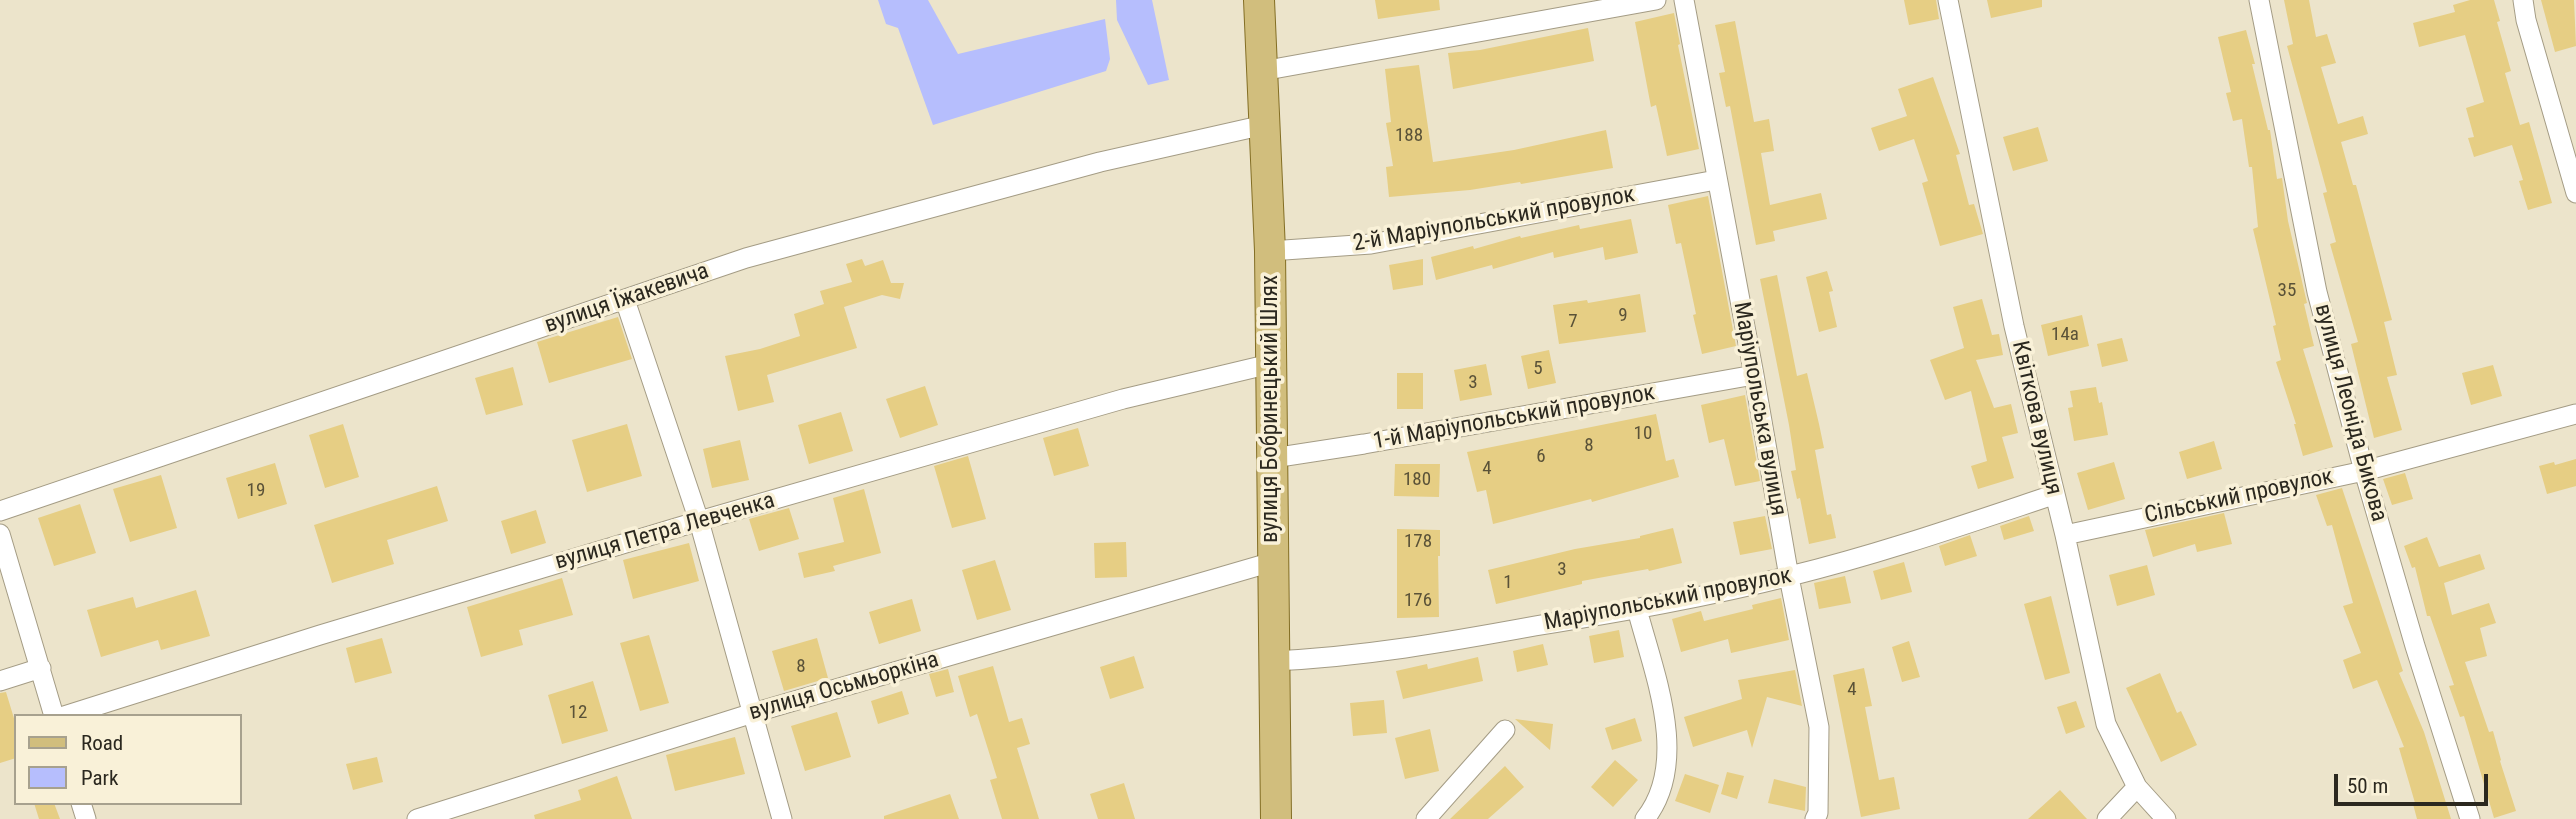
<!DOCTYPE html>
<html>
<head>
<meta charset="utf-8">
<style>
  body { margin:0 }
  #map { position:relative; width:2576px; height:819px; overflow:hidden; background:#ece4cb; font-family:"Roboto Condensed",sans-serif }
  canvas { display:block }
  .legend { position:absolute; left:14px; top:714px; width:228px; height:91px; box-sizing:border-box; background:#f9f1d8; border:2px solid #a7a18e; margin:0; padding:9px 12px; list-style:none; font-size:21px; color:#2b281f }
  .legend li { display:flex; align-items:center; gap:14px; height:35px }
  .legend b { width:35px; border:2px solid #a7a18e }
  .scale { position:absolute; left:2334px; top:774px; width:154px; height:32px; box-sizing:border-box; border:4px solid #2b281f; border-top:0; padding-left:9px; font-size:21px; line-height:24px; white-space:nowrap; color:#2b281f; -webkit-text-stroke:5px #f9f1d8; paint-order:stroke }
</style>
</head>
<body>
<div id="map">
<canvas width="2576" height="819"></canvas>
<ul class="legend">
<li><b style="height:9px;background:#d1be7d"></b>Road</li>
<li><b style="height:19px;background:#b6befd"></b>Park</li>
</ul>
<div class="scale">50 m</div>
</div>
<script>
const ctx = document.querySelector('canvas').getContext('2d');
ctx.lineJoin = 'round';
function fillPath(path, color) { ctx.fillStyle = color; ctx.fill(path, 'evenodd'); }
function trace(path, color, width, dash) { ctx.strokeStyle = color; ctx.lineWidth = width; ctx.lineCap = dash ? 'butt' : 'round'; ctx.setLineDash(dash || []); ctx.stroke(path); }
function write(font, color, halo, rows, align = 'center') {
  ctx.font = font + ' "Roboto Condensed",sans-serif'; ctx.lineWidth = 7; ctx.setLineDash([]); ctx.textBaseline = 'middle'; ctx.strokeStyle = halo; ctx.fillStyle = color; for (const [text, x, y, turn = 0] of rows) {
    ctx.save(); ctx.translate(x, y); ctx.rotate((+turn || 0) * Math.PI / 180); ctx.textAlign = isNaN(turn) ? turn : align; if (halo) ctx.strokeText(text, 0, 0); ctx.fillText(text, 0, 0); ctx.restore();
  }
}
fillPath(new Path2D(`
  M878,0H928L958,54L1105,19L1110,59L1106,71L933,125L898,28L886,24Z
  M1116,0H1152L1169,80L1148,85L1117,20Z`), '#b6befd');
fillPath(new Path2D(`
  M1375,0H1439L1440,10L1378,19Z
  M1904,0H1936L1939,19L1909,25Z
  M1987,0H2042V7L1991,18Z
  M2284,0H2309L2316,37L2327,34L2336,63L2321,67L2338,124L2363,116L2368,134L2341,142L2353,185H2356L2392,320L2384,322L2397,375L2387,377L2402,430L2374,438L2351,344L2358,342L2330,244L2336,242L2323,193L2327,192L2287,46L2293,44Z
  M2470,0H2494L2500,21L2497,22L2511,71L2505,73L2520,125L2529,122L2552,203L2528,210L2519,181L2523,180L2512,145L2474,157L2468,138L2474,137L2466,108L2484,102L2465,35L2419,47L2413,23L2455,12L2453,5Z
  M2541,0H2574L2576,46L2555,52Z
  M1674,13L1680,44L1678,45L1699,149L1667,156L1656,105L1651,107L1635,22Z
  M1735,21L1754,122L1769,119L1774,151L1761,153L1770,205L1821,193L1827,219L1773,231L1775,241L1756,245L1730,106L1726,107L1719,73L1725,72L1715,25Z
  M1588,28L1594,61L1453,89L1448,53L1480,50Z
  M2246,30L2255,64H2252L2268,130H2270L2277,179L2282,178L2288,221L2307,303L2304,304L2314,346L2303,349L2333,447L2303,456L2294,424H2296L2276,362L2281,360L2273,326L2276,325L2253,229L2258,227L2252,167H2249L2242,119L2233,121L2226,93L2231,92L2218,37Z
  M1419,65L1433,162L1514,150L1606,130L1613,168L1521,184L1520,182L1470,190L1389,197L1386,167L1393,166L1386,123L1391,122L1385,69Z
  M1933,77L1960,154L1956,155L1969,205L1974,204L1983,234L1940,246L1922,183L1928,181L1914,139L1879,151L1871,128L1907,116L1898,89Z
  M2038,127L2048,161L2013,171L2003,137Z
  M1708,196L1736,346L1702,354L1693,315L1696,314L1681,243L1676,244L1668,205Z
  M1631,219L1638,253L1605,260L1603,247L1554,258L1553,252L1493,269L1492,265L1436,280L1431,257L1473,246L1474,249L1520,236L1521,238L1579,225L1580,229Z
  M862,259L865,266L883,260L891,283H904L900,299L882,295L844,307L857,348L767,375L774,402L738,411L725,356L760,349L800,336L794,314L824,304L820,291L852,282L846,264Z
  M1423,259V285L1393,290L1389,265Z
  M1827,271L1833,291L1829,292L1837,327L1819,332L1806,277Z
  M1777,275L1797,376L1807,373L1819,424L1824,448L1815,450L1827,515L1831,514L1836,538L1809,544L1800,498L1797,499L1791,471L1796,470L1789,425L1760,279Z
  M1640,294L1646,332L1559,344L1553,305L1587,300L1588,303Z
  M1982,299L1992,335L1999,334L2003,355L1976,360L1994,408L2011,404L2018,433L2002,437L2014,478L1978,489L1971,466L1987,461L1971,391L1945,400L1930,360L1964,348L1953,307Z
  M2082,315L2089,346L2048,356L2041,325Z
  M618,317L632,359L549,383L537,342Z
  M2122,338L2128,361L2102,367L2097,344Z
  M1549,350L1556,383L1528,389L1521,356Z
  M1486,364L1492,395L1460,401L1454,370Z
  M2493,365L2502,396L2471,405L2462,373Z
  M513,367L523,405L486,415L475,378Z
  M1397,373H1423V409H1397Z
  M925,386L938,425L900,438L886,399Z
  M2096,387L2099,403L2102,402L2108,435L2074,441L2068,408L2073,407L2070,391Z
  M1745,395L1760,481L1735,486L1724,439L1709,443L1701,405Z
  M841,412L853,451L809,464L798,425Z
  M1656,414L1666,461L1674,459L1679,477L1592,502L1591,499L1493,524L1486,490L1477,492L1467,452Z
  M343,424L359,477L325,488L309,435Z
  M627,424L642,476L587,492L572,440Z
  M1078,428L1089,466L1054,476L1043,438Z
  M740,440L749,480L712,488L703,449Z
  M2214,441L2222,469L2187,479L2179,452Z
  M968,456L986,519L952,528L934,466Z
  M2576,459V486L2547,494L2539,466L2554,462L2555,465Z
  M2114,462L2125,499L2088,510L2077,473Z
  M275,463L287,504L238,519L226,478Z
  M1395,464H1440L1439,497L1394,496Z
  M2405,473L2413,499L2392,505L2383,479Z
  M161,475L177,528L130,542L113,489Z
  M437,486L448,521L387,540L394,564L332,583L314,525Z
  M2342,488L2403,671L2399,673L2424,732L2451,819H2417L2413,804L2415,803L2399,748L2404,747L2377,680L2353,689L2343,660L2361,653L2343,606L2353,603L2332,525L2327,526L2316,495Z
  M864,489L881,553L833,566L835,571L804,578L798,553L844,542L833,498Z
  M80,504L96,553L54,566L38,518Z
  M789,508L799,539L759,551L749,519Z
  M536,510L546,543L511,554L501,521Z
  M2224,513L2232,544L2197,552L2195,544L2153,557L2145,530Z
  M1765,516L1772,549L1740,555L1733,522Z
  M2029,516L2034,531L2004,540L2000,526Z
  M1673,528L1682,563L1649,571L1648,569L1582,581V584L1496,604L1488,570L1575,549L1640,538V536Z
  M1397,529L1440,530V556H1438L1439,617L1397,618Z
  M1970,535L1977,556L1945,566L1939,546Z
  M2427,537L2439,567L2480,554L2485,569L2444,583L2452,615L2489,603L2496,623L2480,628L2487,656L2465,662L2489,732L2493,731L2501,760L2500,761L2516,811L2494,818L2464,716L2460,717L2449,686L2454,685L2430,616H2427L2415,567L2412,568L2404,546Z
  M1126,542L1127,577L1095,578L1094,543Z
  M689,543L699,581L633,599L623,560Z
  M995,560L1011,610L977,620L962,570Z
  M1904,562L1912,592L1881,600L1873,571Z
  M2147,565L2155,595L2117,606L2109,575Z
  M1845,576L1851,603L1819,609L1814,583Z
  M562,578L573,615L519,630L523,645L481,657L467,607Z
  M196,590L210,636L161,650L158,640L101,657L87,610L133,597L136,608Z
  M2051,596L2070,673L2045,680L2024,604Z
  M1781,598L1789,640L1731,653L1728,639L1681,652L1672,619L1701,611L1704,621L1753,609L1752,605Z
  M912,599L921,631L879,644L869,612Z
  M1619,630L1624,657L1594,663L1589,636Z
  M649,635L669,703L640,711L620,643Z
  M382,638L392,673L355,683L346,648Z
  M817,638L828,678L784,691L772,651Z
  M1909,641L1920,677L1902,682L1892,647Z
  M1543,644L1548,665L1517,672L1513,651Z
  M1134,656L1144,688L1110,699L1100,667Z
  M1478,657L1483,681L1403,699L1396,671L1427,664L1428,669Z
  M993,666L1009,722L1022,718L1030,744L1017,748L1039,819H1002L990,780L997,778L977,714L970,717L958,676Z
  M1864,668L1872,706L1865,707L1879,780L1894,777L1900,809L1861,817L1833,675Z
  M948,669L954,692L936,697L929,674Z
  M1795,670L1802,706L1767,697L1752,748L1747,730L1693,747L1684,717L1742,699L1738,680Z
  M2160,673L2177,713L2181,711L2197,745L2161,762L2126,688Z
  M593,681L608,731L562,744L548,695Z
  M902,691L909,714L878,724L871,701Z
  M6,692L16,725V758L0,763V693Z
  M1384,700L1387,733L1353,736L1350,703Z
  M2076,701L2085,727L2066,734L2057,707Z
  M837,712L851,757L805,771L791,726Z
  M1635,718L1642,741L1612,750L1605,728Z
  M1515,719L1553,724L1550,750Z
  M1430,729L1439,771L1405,779L1395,738Z
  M735,737L745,774L675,791L666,755Z
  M377,757L383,782L353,790L346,764Z
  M1615,760L1638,780L1613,807L1591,787Z
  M1505,766L1524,787L1488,819H1450Z
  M1727,772L1744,776L1737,799L1721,794Z
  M1685,774L1719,785L1710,813L1675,801Z
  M617,776L632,819H535L534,815L581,800L578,790Z
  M1774,779L1806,787L1805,811L1768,803Z
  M1124,783L1135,819H1098L1090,794Z
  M2060,790L2087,819H2028Z
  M950,794L959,819H884V816Z
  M34,803H54L60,819H39Z`), '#e6ce84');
const street = new Path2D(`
  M1684,0L1754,375L1789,577L1819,727L1818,813L1815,819
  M1948,0L2014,326L2065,535L2106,724L2137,787L2166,819
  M2259,0L2317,292L2364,471L2415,646L2470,819
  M2523,0L2526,20L2576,193
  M1262,71L1656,0
  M1270,251L1371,244L1716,180
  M625,300L699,521L782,819
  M1273,458L1364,444L1754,375
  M0,511L746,258L1100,162L1264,125
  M0,534L54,716
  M2065,535L2364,471L2576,414
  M1637,609C1653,671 1691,761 1645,819
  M1273,661C1362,657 1448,642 1535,626C1620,612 1707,597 1790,576C1880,554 1966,524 2053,495
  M0,681L41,668
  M64,716L320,635L699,521L1123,399L1270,364
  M81,803L86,819
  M417,819L753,713L1272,562
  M1426,819L1505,730
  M2107,819L2137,787`);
const primary = new Path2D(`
  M1259,0L1270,251L1276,819`);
trace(street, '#a49c85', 21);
trace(primary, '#836e24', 32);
trace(street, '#fff', 19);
trace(primary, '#d1be7d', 30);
write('19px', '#5a5238', null, [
  ["188",1409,136],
  ["35",2287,291],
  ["9",1623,316],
  ["7",1573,322],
  ["14а",2065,335],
  ["5",1538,369],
  ["3",1473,383],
  ["10",1643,434],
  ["8",1589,446],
  ["6",1541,457],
  ["4",1487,469],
  ["180",1417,480],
  ["19",256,491],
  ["178",1418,542],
  ["3",1562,570],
  ["1",1508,583],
  ["176",1418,601],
  ["8",801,667],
  ["4",1852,690],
  ["12",578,713]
]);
write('23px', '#2b281f', '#f9f1d8', [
  ["2-й Маріупольський провулок",1494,220,-10],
  ["вулиця Їжакевича",627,299,-19],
  ["вулиця Бобринецький Шлях",1271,409,-90],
  ["Маріупольська вулиця",1759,409,80],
  ["вулиця Леоніда Бикова",2350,413,75],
  ["1-й Маріупольський провулок",1514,418,-10],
  ["Квіткова вулиця",2036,418,77],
  ["Сільський провулок",2239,497,-12],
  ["вулиця Петра Левченка",665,532,-16],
  ["Маріупольський провулок",1668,600,-11],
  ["вулиця Осьмьоркіна",844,687,-16]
]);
</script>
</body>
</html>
